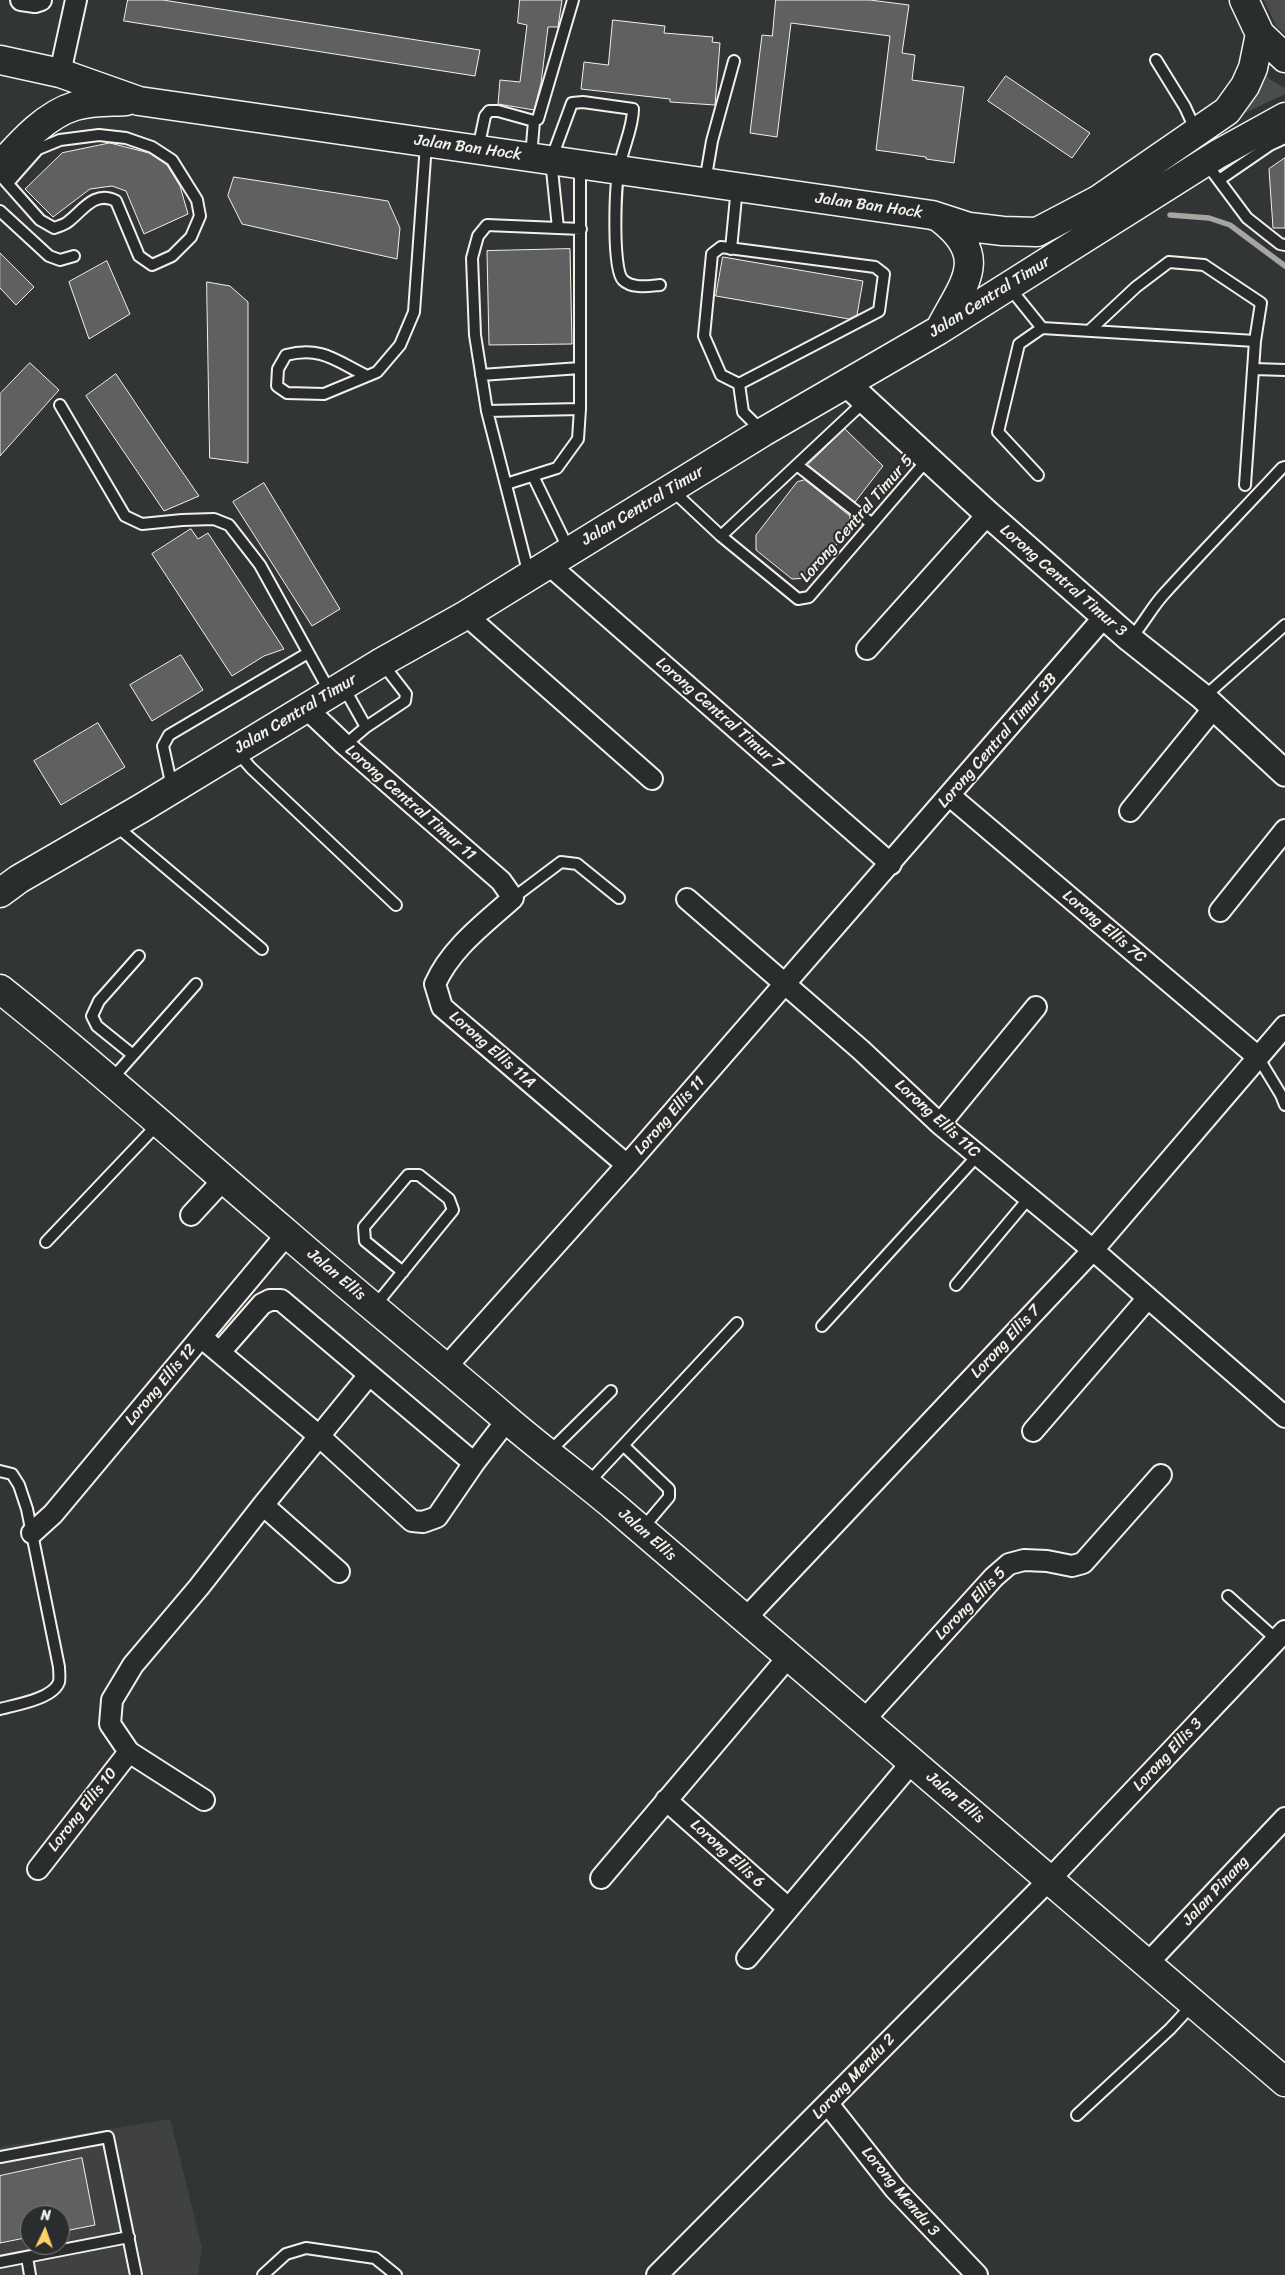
<!DOCTYPE html>
<html>
<head>
<meta charset="utf-8">
<style>
  body { margin:0 }
  #map { position:relative; width:1285px; height:2275px; overflow:hidden; background:#323535; font-family:Sriracha,sans-serif }
  canvas { display:block }
  .north { position:absolute; left:20px; top:2205px; width:50px; height:50px; box-sizing:border-box; background:#2a2d2e; border:1px solid #7b7b78; border-radius:50%; rotate:3deg; font-size:14px; font-weight:700; line-height:20px; text-align:center; color:#f4f1e8 }
  .north::after { content:''; display:block; margin:auto; width:18px; height:22px; background:#ffd166; clip-path:polygon(50% 0,100% 100%,50% 72%,0 100%) }
</style>
</head>
<body>
<div id="map">
<canvas width="1285" height="2275"></canvas>
<div class="north">N</div>
</div>
<script>
const ctx = document.querySelector('canvas').getContext('2d');
ctx.lineJoin = 'round';
function fillPath(path, color) { ctx.fillStyle = color; ctx.fill(path, 'evenodd'); }
function trace(path, color, width, dash) { ctx.strokeStyle = color; ctx.lineWidth = width; ctx.lineCap = dash ? 'butt' : 'round'; ctx.setLineDash(dash || []); ctx.stroke(path); }
function write(font, color, halo, rows, align = 'center') {
  ctx.font = font + ' Sriracha,sans-serif'; ctx.lineWidth = 4; ctx.setLineDash([]); ctx.textBaseline = 'middle'; ctx.strokeStyle = halo; ctx.fillStyle = color; for (const [text, x, y, turn = 0] of rows) {
    ctx.save(); ctx.translate(x, y); ctx.rotate((+turn || 0) * Math.PI / 180); ctx.textAlign = isNaN(turn) ? turn : align; if (halo) ctx.strokeText(text, 0, 0); ctx.fillText(text, 0, 0); ctx.restore();
  }
}
fillPath(new Path2D(`
  M170,2119L202,2248L198,2275H0V2147ZM30,2215H60V2245H30Z`), '#404242');
fillPath(new Path2D(`
  M1264,0H1285V34L1276,26Z
  M1259,68L1271,80L1285,88V94L1230,120Z`), '#4b4d4c');
trace(new Path2D(`
  M1170,215L1209,218L1230,225L1285,266`), '#a6a5a0', 5.5);
const building = new Path2D(`
  M128,0H163L480,50L475,76L124,21Z
  M520,0H562L558,27H548L541,83L534,110L498,104L500,80L520,82L527,25L518,23Z
  M776,0H870L909,5L902,53L915,55L912,80L964,87L954,163L926,159V157L876,150L890,36L791,23L777,137L750,133L762,35L772,36Z
  M613,20L665,26L664,33L713,37L712,42L720,43L715,105L670,102V99L581,89L584,62L608,65Z
  M1006,76L1090,133L1072,158L988,101Z
  M110,143L149,153L167,165L180,186L188,214L144,234L126,191L112,186L90,189L53,217L25,189L62,153Z
  M1285,158V228H1273L1269,169Z
  M234,177L388,201L400,228L397,259L242,224L228,196Z
  M570,249L572,344L489,345L487,251Z
  M0,253L34,287L16,305L0,288Z
  M723,257L863,281L857,315L849,319L716,296Z
  M107,261L130,314L89,339L69,282Z
  M207,282L230,286L248,302V463L210,458Z
  M30,363L59,390L0,456V394Z
  M116,374L161,441L199,496L164,511L86,396Z
  M845,429L883,466L855,502L808,465Z
  M805,480L850,516V528L809,578L792,579L756,550V535L797,482Z
  M264,483L340,609L312,626L233,502Z
  M191,529L198,539L208,533L284,649L264,656L232,676L152,554Z
  M181,655L203,690L152,721L130,685Z
  M98,723L125,767L61,805L34,761Z
  M82,2158L95,2225L60,2232V2215H30V2237L0,2243V2176Z`);
fillPath(building, '#5f605f');
trace(building, '#f4f1e8', 1);
const service = new Path2D(`
  M1156,60L1185,107L1196,131
  M478,149L485,116L489,111H498L534,121
  M531,157L534,121L538,119L573,0
  M1206,163L1247,218L1280,244L1285,245
  M0,175L40,220L54,228C59,226 65,225 69,221C83,210 95,190 116,201L139,256L152,265L172,256L191,237L200,216L197,200L172,160L152,147L126,138L99,135L60,140L38,149L8,183
  M1219,180L1270,145L1285,138
  M705,182L712,141L734,61
  M0,211L49,256L60,260L74,256
  M558,228L551,160L572,103L583,102L633,109C633,129 622,149 619,169C615,186 612,270 623,280C632,289 649,286 660,285
  M721,247L875,267L884,274L879,311L739,384L721,375L704,336L712,254Z
  M731,249L737,187
  M1009,287L1042,328
  M1089,331L1136,287L1169,262L1204,265L1261,303L1255,341L1245,485
  M1254,369L1285,370
  M481,375L580,368
  M367,376C336,361 322,346 286,355L278,369L277,386L287,393L324,394L377,372L400,345L414,312L426,144
  M739,384L743,412L761,430
  M60,405L125,516L142,524L182,520L214,519L229,525L260,565L330,692
  M487,411L580,409
  M797,465L871,523
  M1038,475L998,432L1019,344L1042,328L1255,341
  M533,476L569,550
  M506,484L557,468L578,439L580,409V166
  M672,490L721,536L798,599L809,597L927,460
  M721,536L865,401
  M529,575L487,411L475,335L472,258L478,236L487,225L581,229
  M1130,639C1143,625 1151,608 1164,594C1203,551 1243,510 1282,468L1285,467
  M343,686L366,727
  M1204,697L1285,625
  M345,745L366,727L405,701L406,694L382,663
  M237,752L251,768L396,905
  M172,787L163,746L169,735L308,653
  M115,825L262,949
  M513,898L561,862L577,864L619,898
  M133,1055L97,1026L92,1016L99,1001L139,956
  M1258,1057L1281,1095L1285,1105
  M111,1080L196,984
  M46,1242L158,1124
  M956,1285L1029,1198
  M374,1307L453,1210L449,1199L419,1175H408L364,1227L365,1241L403,1272
  M822,1326L978,1155
  M624,1446L669,1489V1497L642,1529
  M549,1452L611,1391
  M0,1471L12,1474L19,1485L27,1509L59,1667C59,1671 60,1678 59,1682C53,1699 15,1705 0,1709
  M588,1483L737,1323
  M1228,1596L1277,1640
  M1077,2115L1170,2029L1193,2004
  M0,2157L108,2137L136,2275
  M27,2257L30,2275
  M0,2262L129,2237
  M263,2275L286,2254L306,2248L375,2258L396,2275`);
const minor = new Path2D(`
  M21,0L35,2L41,0
  M60,73L76,0
  M548,564L891,864
  M466,615L652,779
  M867,649L988,514
  M306,708L345,745L501,881L513,898C484,924 451,948 435,984L442,1007L627,1165
  M950,796L1258,1057
  M1130,811L1213,709
  M687,899L861,1050L940,1124L1093,1250L1285,1417
  M1220,911L1285,830
  M940,1124L1036,1007
  M191,1215L224,1179
  M201,1337L319,1436L412,1521L423,1522L437,1517L474,1463L507,1420
  M220,1352L262,1304L270,1300H281L474,1463
  M447,1366L627,1165L1104,617
  M1033,1431L1147,1299
  M263,1505L339,1572
  M32,1533L53,1514L287,1234
  M745,1619L1093,1250L1285,1026
  M864,1720L994,1577L1009,1564L1024,1560L1047,1561L1072,1566L1083,1563L1161,1475
  M204,1800L129,1752L110,1724L112,1700L133,1665L199,1587L263,1505L369,1375
  M666,1800L788,1908
  M38,1869L129,1752
  M601,1878L789,1656
  M747,1958L912,1762
  M1147,1964L1285,1818
  M828,2104L895,2189L977,2275
  M657,2275L1051,1878L1285,1631`);
const tertiary = new Path2D(`
  M846,383L988,514L1130,639L1203,697L1285,773`);
const secondary = new Path2D(`
  M1244,0L1260,34L1285,58
  M0,60L60,73L139,101L932,215L969,227L1003,231L1037,232L1098,200L1227,111L1245,86L1253,68L1260,34
  M0,166C20,144 45,115 75,106C92,101 109,102 126,101
  M940,329C963,284 991,258 941,219
  M0,893L19,879L140,809L382,662L466,615L763,432L939,330L1218,154L1285,117
  M0,989C97,1066 189,1150 284,1231C356,1294 431,1354 504,1417C540,1448 579,1477 616,1508C839,1699 1063,1889 1285,2082`);
trace(service, '#f4f1e8', 14);
trace(minor, '#f4f1e8', 24);
trace(tertiary, '#f4f1e8', 29);
trace(secondary, '#f4f1e8', 31);
trace(service, '#2a2d2e', 10);
trace(minor, '#2a2d2e', 20);
trace(tertiary, '#2a2d2e', 25);
trace(secondary, '#2a2d2e', 28);
write('16px', '#f4f1e8', '#2a2d2e', [
  ["Jalan Ban Hock",468,148,8],
  ["Jalan Ban Hock",869,206,8],
  ["Jalan Central Timur",990,297,-32],
  ["Jalan Central Timur",643,506,-31],
  ["Lorong Central Timur 5",857,519,-49],
  ["Lorong Central Timur 3",1063,581,41],
  ["Jalan Central Timur",296,714,-31],
  ["Lorong Central Timur 7",719,714,41],
  ["Lorong Central Timur 3B",998,741,-49],
  ["Lorong Central Timur 11",410,803,41],
  ["Lorong Ellis 7C",1104,927,40],
  ["Lorong Ellis 11A",492,1050,41],
  ["Lorong Ellis 11",670,1116,-49],
  ["Lorong Ellis 11C",937,1119,42],
  ["Jalan Ellis",336,1275,40],
  ["Lorong Ellis 7",1006,1342,-47],
  ["Lorong Ellis 12",161,1385,-50],
  ["Jalan Ellis",647,1535,41],
  ["Lorong Ellis 5",971,1604,-46],
  ["Lorong Ellis 3",1168,1755,-47],
  ["Jalan Ellis",955,1798,40],
  ["Lorong Ellis 10",83,1810,-52],
  ["Lorong Ellis 6",727,1854,42],
  ["Jalan Pinang",1216,1891,-47],
  ["Lorong Mendu 2",854,2077,-46],
  ["Lorong Mendu 3",900,2192,50]
]);
</script>
</body>
</html>
